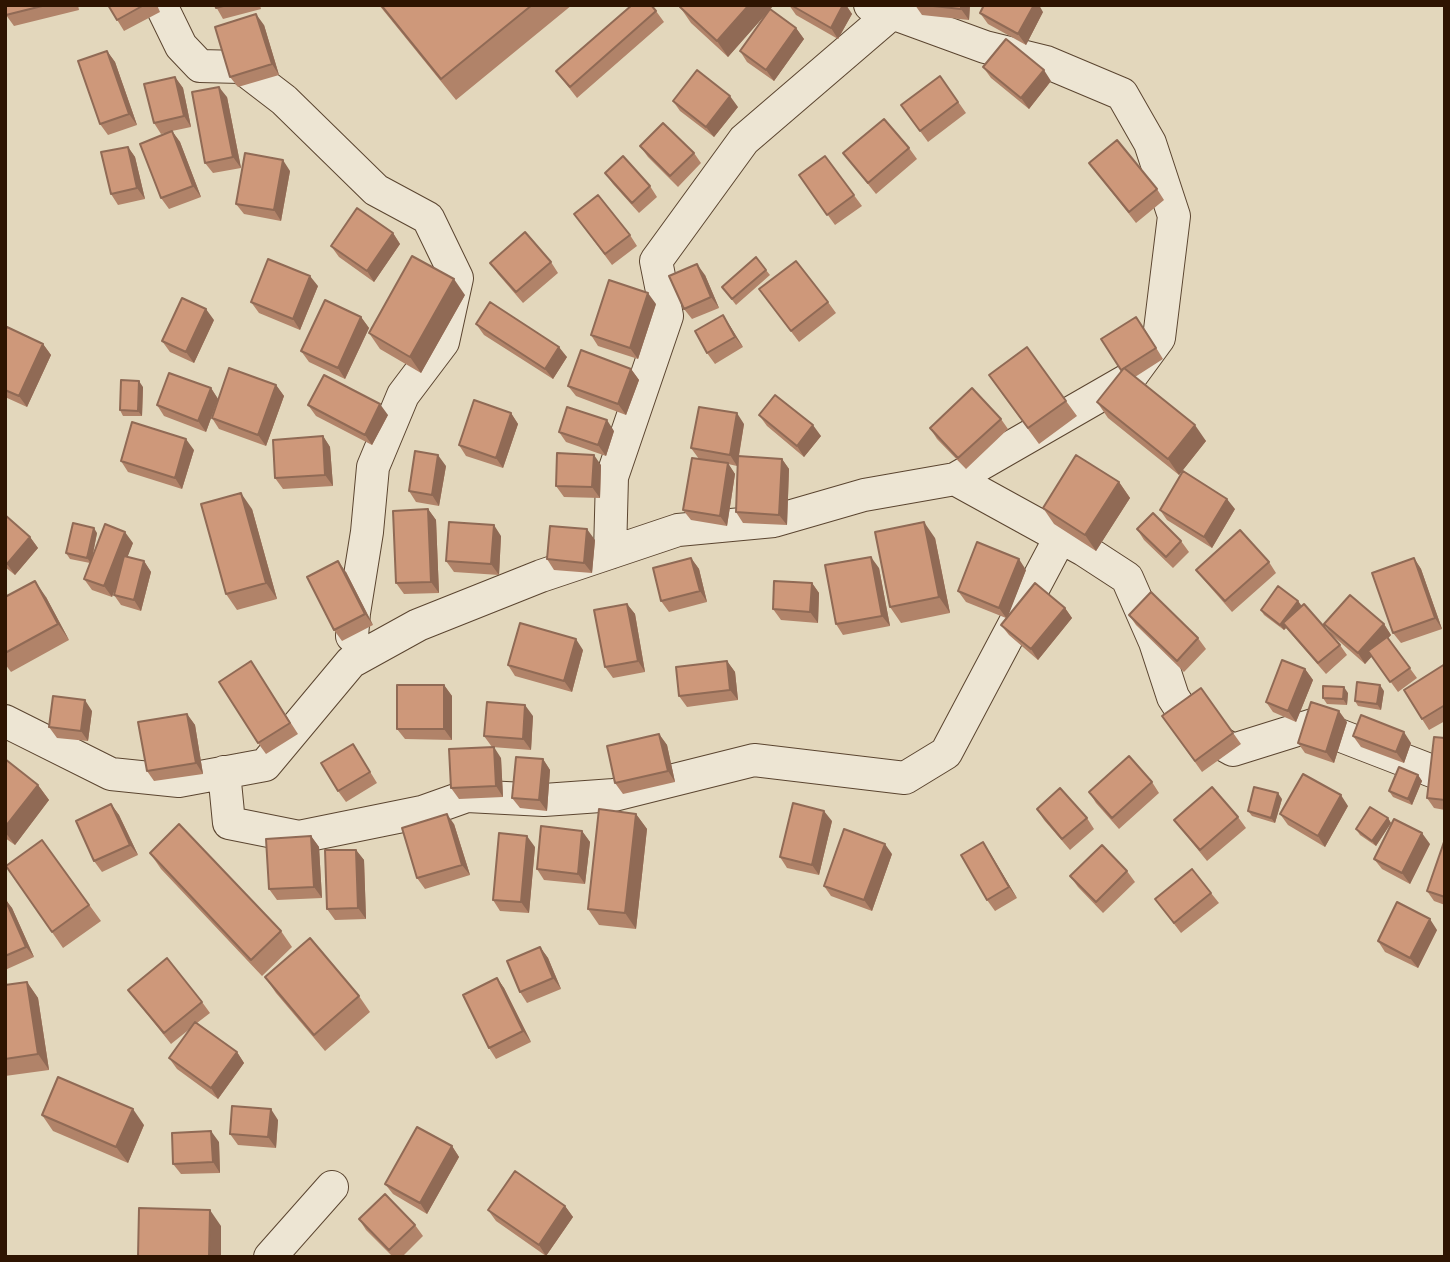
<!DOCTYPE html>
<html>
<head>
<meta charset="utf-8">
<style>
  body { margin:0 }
  #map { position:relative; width:1450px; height:1262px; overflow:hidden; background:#e3d7bc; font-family:"Old Standard TT",serif }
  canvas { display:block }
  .frame { position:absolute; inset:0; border:7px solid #2e1401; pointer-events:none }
</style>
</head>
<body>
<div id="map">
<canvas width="1450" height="1262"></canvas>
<div class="frame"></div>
</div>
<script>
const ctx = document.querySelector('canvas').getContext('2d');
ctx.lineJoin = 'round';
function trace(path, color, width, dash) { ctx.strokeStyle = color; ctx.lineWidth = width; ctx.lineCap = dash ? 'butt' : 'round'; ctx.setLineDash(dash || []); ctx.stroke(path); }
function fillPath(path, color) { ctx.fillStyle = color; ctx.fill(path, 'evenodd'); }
const street = new Path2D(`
  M161,5L181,46L200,66L241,67L284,100L376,190L428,218L457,278L443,342L403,395L373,467L367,532L354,613L352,636
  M870,5L985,47L1046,62L1122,94L1150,143L1174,216L1159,338L1129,379L955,479
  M610,553L612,477L667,316L656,261L744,140L892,13
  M5,721L111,774L179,781L265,765L351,662L418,625L541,576L678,530L774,521L864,495L955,479L1084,550L1127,578L1155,642L1173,697L1193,728L1233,750L1313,725L1445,776
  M224,772L229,823L299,837L422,812L467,796L544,800L614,795L754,760L905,778L946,753L1061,536
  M270,1257L332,1187`);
trace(street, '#5b4530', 34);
trace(street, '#ede5d3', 32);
fillPath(new Path2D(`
  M5,5H78L79,10L14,26L6,15Z
  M108,5H157L160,12L124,31Z
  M215,5H260L261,9L223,19Z
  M379,5H572L456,100Z
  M789,5H846L852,14L838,39L796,15Z
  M915,5H970L969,20L922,15Z
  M680,7L770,9L796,28L804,39L774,81L747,62L740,51L764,16L728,57L691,23Z
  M656,11L664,22L577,98L556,71Z
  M1043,12L1026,45L988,24L980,13Z
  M264,25L279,75L238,87L230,77Z
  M107,51L115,62L137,125L108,135L100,124Z
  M983,67L1051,81L1029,109L991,78Z
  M940,76L966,113L928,142L901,105Z
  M175,77L183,88L191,127L172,131L180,142L201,197L169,209L161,198L172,132L161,134L154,123Z
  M227,97L241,168L213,173L205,163Z
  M673,101L738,107L714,137L680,111Z
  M640,146L694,153L701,163L678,187L648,157Z
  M128,147L135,157L145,199L118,205L111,194Z
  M909,148L917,159L876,194L843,153Z
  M825,156L862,206L835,225L799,175Z
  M1089,163L1157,189L1164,200L1136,223Z
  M290,171L281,221L244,214L236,204Z
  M605,173L650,186L657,197L639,213L613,184Z
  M574,214L630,235L637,246L612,265Z
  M393,233L400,244L374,282L339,257L331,246Z
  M551,262L558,273L523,303L498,274L490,263Z
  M766,270L770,275L736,305L722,287Z
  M705,275L719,308L692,319L684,309Z
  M318,286L300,330L259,313L251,302Z
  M759,289L828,302L836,313L799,342Z
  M465,295L421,373L380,349L369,333Z
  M656,304L638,359L598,346L591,335Z
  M361,317L369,328L345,379L309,362L301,351Z
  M214,320L194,363L170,352L162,341Z
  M476,324L567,357L553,379L484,335Z
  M730,326L743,347L715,364L707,353Z
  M1144,328L1163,359L1135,377L1206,441L1179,475L1108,418L1097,402L1122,371L1101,339Z
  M5,331L43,344L51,355L27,407L5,397Z
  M631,369L639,380L626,415L576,396L568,386Z
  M276,385L284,396L266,446L219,429L212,418Z
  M143,387L142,416H123L120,410Z
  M211,388L218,399L206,432L164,416L157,405Z
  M1000,391L1066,401L1077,416L1039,444Z
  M308,405L388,415L372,445L316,416Z
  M511,413L518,424L503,468L466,456L459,445Z
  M759,415L821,436L804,457L767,426Z
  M1001,419L1008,429L966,469L937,439L930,428Z
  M744,424L739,456L782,459L789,469L787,525L743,523L736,512L738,458L737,466L728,464L735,474L727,526L691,520L683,510L699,459L691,448Z
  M614,431L606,456L566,442L559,432Z
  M323,436L330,447L333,486L283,489L275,478Z
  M194,450L182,489L128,472L121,461Z
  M601,465L600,498L564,497L556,486Z
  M446,466L439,506L416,502L409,491Z
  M1119,482L1130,498L1096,551L1054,524L1043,508Z
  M252,509L277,599L237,610L226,594Z
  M428,509L436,520L439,593L404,594L396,583Z
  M1235,509L1212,548L1167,520L1160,510Z
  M5,515L30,537L38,548L15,575L5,567Z
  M1137,529L1181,541L1189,552L1173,568L1144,540Z
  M97,533L92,559L133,543L127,557L144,561L151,572L141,611L121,605L114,595L116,586L112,597L92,590L84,579L90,563L70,559L66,553Z
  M501,536L499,575L454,572L446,561Z
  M935,538L950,613L901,623L890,607Z
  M595,540L592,573L554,570L547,559Z
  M691,558L699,569L707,602L669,612L661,601Z
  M1414,558L1421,569L1442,629L1401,643L1393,633Z
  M1269,562L1276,573L1232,612L1204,580L1196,570Z
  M879,568L890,626L843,635L836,624Z
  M1026,570L1007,617L1065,608L1072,618L1038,660L1009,635L1001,625L1006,618L966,602L958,591Z
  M346,572L373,625L342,641L334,630Z
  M812,583L819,593L818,623L781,620L773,609Z
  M5,597H46L69,640L11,672L5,664Z
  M1298,601L1302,606L1340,645L1347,655L1326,674L1286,628L1284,630L1264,615L1261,610Z
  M627,604L635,614L645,672L613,678L605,667Z
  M1129,615L1198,638L1206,649L1184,672L1136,625Z
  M1324,624H1384L1391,635L1388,638L1417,678L1398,692L1372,656L1365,664L1332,635Z
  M583,650L572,692L515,676L508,665Z
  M251,661L298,734L266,754L258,743Z
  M727,661L735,672L738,700L687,707L679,696Z
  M1445,664V721L1429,730L1422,719Z
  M1305,669L1313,680L1296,722L1273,712L1266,702Z
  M444,685L452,696V740L405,739L397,729Z
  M1201,688L1241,744L1202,772L1162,716Z
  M1384,691L1381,710L1358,706L1355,701Z
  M1348,693L1347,705L1327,704L1323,698Z
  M92,711L88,741L57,738L49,727Z
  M187,714L195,725L203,774L154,781L147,771Z
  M533,716L531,750L492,747L484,736Z
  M1347,722L1334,763L1305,753L1298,743Z
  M659,734L667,745L675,782L623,794L615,783Z
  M1353,736L1411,743L1404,763L1361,747Z
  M1445,738V810L1434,808L1427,798Z
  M353,744L377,783L346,802L338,791Z
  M501,758L503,797L459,799L451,788Z
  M5,759L38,785L49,800L15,845L5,838Z
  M543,759L550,770L547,811L520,808L512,798Z
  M1418,775L1422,781L1412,805L1393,797L1389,791Z
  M1152,782L1159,793L1119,829L1096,803L1089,792Z
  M1282,799L1275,823L1252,816L1248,811Z
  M111,804L119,815L138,855L102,872L94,861Z
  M1348,806L1325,847L1288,825L1280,814Z
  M1037,809L1087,818L1094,829L1070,850L1044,820Z
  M636,814L647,829L636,929L599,925L588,909Z
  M1238,817L1246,828L1207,861L1182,830L1174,820Z
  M1388,818L1391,823L1376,846L1360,835L1356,829Z
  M832,821L819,875L787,868L780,857Z
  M454,824L470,875L425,889L417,878Z
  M582,831L590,842L585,884L544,880L537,869Z
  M311,836L319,847L322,898L277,900L269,889Z
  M1445,839V905L1434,901L1427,891Z
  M42,840L101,921L63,948L6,866Z
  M983,842L990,853L1017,898L995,911L987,900Z
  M1430,844L1410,884L1382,869L1374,859Z
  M535,847L529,913L500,911L493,900Z
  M356,850L364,860L366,919L335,920L327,909Z
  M150,853L281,931L292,947L262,976L161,869Z
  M892,854L872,911L831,896L824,886Z
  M1127,871L1135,882L1103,913L1078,887L1070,876Z
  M1211,893L1219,903L1181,933L1155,899Z
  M5,899L12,908L34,957L5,970Z
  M1437,930L1418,968L1385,952L1378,941Z
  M540,947L548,958L561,989L527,1003L520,992Z
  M265,977L359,996L370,1012L325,1051L276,993Z
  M497,978L504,988L531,1042L496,1059L489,1048Z
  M27,982L38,998L49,1070L5,1076V985Z
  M128,990L202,1002L210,1013L197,1023L237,1052L244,1063L218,1099L177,1069L169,1058L191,1028L171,1044Z
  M42,1115L144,1125L128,1163L53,1131Z
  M278,1120L276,1148L238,1145L230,1134Z
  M219,1142L220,1173L181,1174L173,1164Z
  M452,1146L459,1157L427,1214L393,1194L385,1184Z
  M565,1206L573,1217L546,1256L496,1221L488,1210Z
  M359,1219L415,1225L423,1236L402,1257H393L366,1230Z`), '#b18369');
fillPath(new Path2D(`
  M749,5H774L728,57L717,41Z
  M843,5H846L852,14L838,39L831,28Z
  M961,5H970L969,20L961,9Z
  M1034,5H1039L1043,12L1026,45L1018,34Z
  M256,14L264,25L279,75L272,64Z
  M796,28L804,39L774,81L766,70Z
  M107,51L115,62L137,125L129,114Z
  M1044,70L1051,81L1029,109L1021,98Z
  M175,77L183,88L191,127L184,116Z
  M219,87L227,97L241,168L233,157Z
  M730,96L738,107L714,137L706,127Z
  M172,131L180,142L201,197L193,186Z
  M128,147L135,157L145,199L137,188Z
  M283,160L290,171L281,221L274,210Z
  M393,233L400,244L374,282L367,271Z
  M697,264L705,275L719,308L711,297Z
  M310,276L318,286L300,330L293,319Z
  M454,279L465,295L421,373L410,357Z
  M648,293L656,304L638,359L630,348Z
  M206,309L214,320L194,363L186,352Z
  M723,315L730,326L743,347L735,337Z
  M361,317L369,328L345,379L338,368Z
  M43,344L51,355L27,407L19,396Z
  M559,347L567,357L553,379L545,369Z
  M631,369L639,380L626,415L618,404Z
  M139,381L143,387L142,416L138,411Z
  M276,385L284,396L266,446L258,435Z
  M211,388L218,399L206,432L198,421Z
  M380,404L388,415L372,445L365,435Z
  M511,413L518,424L503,468L496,458Z
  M737,413L744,424L737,466L730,455Z
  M607,420L614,431L606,456L598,445Z
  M813,425L821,436L804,457L797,446Z
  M1195,425L1206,441L1179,475L1168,459Z
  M323,436L330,447L333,486L325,475Z
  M186,439L194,450L182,489L175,478Z
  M438,455L446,466L439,506L432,495Z
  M594,455L601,465L600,498L592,487Z
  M782,459L789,469L787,525L779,515Z
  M728,463L735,474L727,526L720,516Z
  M1119,482L1130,498L1096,551L1085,535Z
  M241,493L252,509L277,599L266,583Z
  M1227,499L1235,509L1212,548L1204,537Z
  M428,509L436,520L439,593L431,582Z
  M924,522L935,538L950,613L939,597Z
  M494,525L501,536L499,575L491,564Z
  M94,528L97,533L91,563L87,558Z
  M587,529L595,540L592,573L584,563Z
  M125,532L133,543L112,597L104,586Z
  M30,537L38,548L15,575L7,564Z
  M871,557L879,568L890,626L882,616Z
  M691,558L699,569L707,602L700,591Z
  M1414,558L1421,569L1442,629L1435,618Z
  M1019,559L1026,570L1007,619L999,608Z
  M144,561L151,572L141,611L134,600Z
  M338,561L346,572L373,625L365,614Z
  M35,581L46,597L69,640L58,624Z
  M812,583L819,593L818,623L810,612Z
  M1298,601L1302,607L1283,623L1286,628L1284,630L1280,625Z
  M627,604L635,614L645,672L638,661Z
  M1065,608L1072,618L1038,660L1031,649Z
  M1384,624L1391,635L1365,664L1358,653Z
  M576,639L583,650L572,692L564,681Z
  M727,661L735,672L738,700L730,690Z
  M1305,669L1313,680L1296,722L1288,711Z
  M444,685L452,696V740L444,729Z
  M1380,685L1384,691L1381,710L1377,704Z
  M1344,687L1348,693L1347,705L1343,699Z
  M85,700L92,711L88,741L81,731Z
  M525,705L533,716L531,750L523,739Z
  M1339,711L1347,722L1334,763L1326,752Z
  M187,714L195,725L203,774L196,763Z
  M1404,732L1411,743L1404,763L1396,752Z
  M659,734L667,745L675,782L668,771Z
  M494,747L501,758L503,797L496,786Z
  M543,759L550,770L547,811L539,800Z
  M1418,775L1422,781L1412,805L1408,799Z
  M38,785L49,800L15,845L5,832V827Z
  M1278,793L1282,799L1275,823L1271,818Z
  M1341,795L1348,806L1325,847L1318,836Z
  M111,804L119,815L138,855L130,845Z
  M824,811L832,821L819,875L812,865Z
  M447,814L454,824L470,875L462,865Z
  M636,814L647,829L636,929L625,913Z
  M1388,818L1391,823L1376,846L1372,841Z
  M582,831L590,842L585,884L578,874Z
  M1422,833L1430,844L1410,884L1402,873Z
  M311,836L319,847L322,898L314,887Z
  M527,836L535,847L529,913L521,902Z
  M983,842L990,853L1017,898L1009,887Z
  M885,844L892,854L872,911L864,900Z
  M356,850L364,860L366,919L358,908Z
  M5,899L12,908L34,957L26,947Z
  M1430,919L1437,930L1418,968L1410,958Z
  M540,947L548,958L561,989L553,978Z
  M497,978L504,988L531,1042L523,1031Z
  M27,982L38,998L49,1070L38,1054Z
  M237,1052L244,1063L218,1099L211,1088Z
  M133,1109L144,1125L128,1163L116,1147Z
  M271,1109L278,1120L276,1148L268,1137Z
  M211,1131L219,1142L220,1173L213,1162Z
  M452,1146L459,1157L427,1214L420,1203Z
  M565,1206L573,1217L546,1256L539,1245Z
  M210,1210L221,1226V1257H209Z`), '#906a55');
const building = new Path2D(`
  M5,5H46L6,15Z
  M108,5H144L117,20Z
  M215,5H227L216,8Z
  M381,5H532L441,79Z
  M632,5H651L656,11L570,87L556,71Z
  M681,5H749L717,41L680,7Z
  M791,5H843L831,28Z
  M924,5H961V9Z
  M984,5H1034L1018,34L980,13Z
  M770,9L796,28L766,70L740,51Z
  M256,14L272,64L230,77L215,27Z
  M1006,39L1044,70L1021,98L983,67Z
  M107,51L129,114L100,124L78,61Z
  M697,70L730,96L706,127L673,101Z
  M940,76L958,102L920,131L901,105Z
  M175,77L184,116L154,123L144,84Z
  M219,87L233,157L205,163L192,92Z
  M884,119L909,148L868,183L843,153Z
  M663,123L694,153L670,176L640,146Z
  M172,131L193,186L161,198L140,144Z
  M1117,140L1157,189L1129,212L1089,163Z
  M128,147L137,188L111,194L101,152Z
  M245,153L283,160L274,210L236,204Z
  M623,156L650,186L632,203L605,173Z
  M825,156L854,195L827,215L799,175Z
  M598,195L630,235L605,254L574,214Z
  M357,208L393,233L367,271L331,246Z
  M525,232L551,262L516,292L490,263Z
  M412,256L454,279L410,357L369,333Z
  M756,257L766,270L732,299L722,287Z
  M268,259L310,276L293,319L251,302Z
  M796,261L828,302L791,331L759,289Z
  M697,264L711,297L684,309L669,276Z
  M609,280L648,293L630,348L591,335Z
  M182,298L206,309L186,352L162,341Z
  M325,300L361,317L338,368L301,351Z
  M490,302L559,347L545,369L476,324Z
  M723,315L735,337L707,353L695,331Z
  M1136,317L1156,348L1121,370L1101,339Z
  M7,327L43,344L19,396L5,390V331Z
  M1027,347L1066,401L1028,428L989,375Z
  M581,350L631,369L618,404L568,386Z
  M229,368L276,385L258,435L212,418Z
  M1124,368L1195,425L1168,459L1097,402Z
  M169,373L211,388L198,421L157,405Z
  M324,375L380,404L365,435L308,405Z
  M121,380L139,381L138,411L120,410Z
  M972,388L1001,419L958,458L930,428Z
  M775,395L813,425L797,446L759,415Z
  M474,400L511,413L496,458L459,445Z
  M567,407L607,420L598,445L559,432Z
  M699,407L737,413L730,455L691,448Z
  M132,422L186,439L175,478L121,461Z
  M323,436L325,475L275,478L273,440Z
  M415,451L438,455L432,495L409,491Z
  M557,453L594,455L592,487L556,486Z
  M1076,455L1119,482L1085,535L1043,508Z
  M738,456L782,459L779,515L736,512Z
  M692,458L728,463L720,516L683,510Z
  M1183,471L1227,499L1204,537L1160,510Z
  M241,493L266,583L226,594L201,504Z
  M428,509L431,582L396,583L393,511Z
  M1153,513L1181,541L1166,557L1137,529Z
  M5,515L30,537L7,564L5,563Z
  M449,522L494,525L491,564L446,561Z
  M924,522L939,597L890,607L875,532Z
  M73,523L94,528L87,558L66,553Z
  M105,524L125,532L104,586L84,579Z
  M550,526L587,529L584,563L547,559Z
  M1240,530L1269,562L1225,601L1196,570Z
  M977,542L1019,559L999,608L958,591Z
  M124,556L144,561L134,600L114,595Z
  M871,557L882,616L836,624L825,565Z
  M691,558L700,591L661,601L653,568Z
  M1414,558L1435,618L1393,633L1372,573Z
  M338,561L365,614L334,630L307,577Z
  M35,581L58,624L5,653V597Z
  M774,581L812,583L810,612L773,609Z
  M1035,583L1065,608L1031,649L1001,625Z
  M1278,586L1298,601L1280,625L1261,610Z
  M1151,592L1198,638L1177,661L1129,615Z
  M1350,595L1384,624L1358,653L1324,624Z
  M627,604L638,661L605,667L594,610Z
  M1304,604L1340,645L1318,663L1283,623Z
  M520,623L576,639L564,681L508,665Z
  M1387,637L1410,668L1390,682L1368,651Z
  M1282,660L1305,669L1288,711L1266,702Z
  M251,661L290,723L258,743L219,682Z
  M727,661L730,690L679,696L676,667Z
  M1445,664V705L1422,719L1404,690Z
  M1357,682L1380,685L1377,704L1355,701Z
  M397,685H444V729H397Z
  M1323,686L1344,687L1343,699L1323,698Z
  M1201,688L1233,733L1195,761L1162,716Z
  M53,696L85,700L81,731L49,727Z
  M487,702L525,705L523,739L484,736Z
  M1311,702L1339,711L1326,752L1298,743Z
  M187,714L196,763L147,771L138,722Z
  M1361,715L1404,732L1396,752L1353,736Z
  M659,734L668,771L615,783L607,746Z
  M1434,737L1445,738V800L1427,798Z
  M353,744L370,772L338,791L321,763Z
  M494,747L496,786L451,788L449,749Z
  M1129,756L1152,782L1112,818L1089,792Z
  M516,757L543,759L539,800L512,798Z
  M5,759L38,785L5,827Z
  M1399,767L1418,775L1408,799L1389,791Z
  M1303,774L1341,795L1318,836L1280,814Z
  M1212,787L1238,817L1200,850L1174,820Z
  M1254,787L1278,793L1271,818L1248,811Z
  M1060,788L1087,818L1062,839L1037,809Z
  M793,803L824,811L812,865L780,857Z
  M111,804L130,845L94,861L76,821Z
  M1370,807L1388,818L1372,841L1356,829Z
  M599,809L636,814L625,913L588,909Z
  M447,814L462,865L417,878L402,828Z
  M1394,819L1422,833L1402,873L1374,859Z
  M179,824L281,931L251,960L150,853Z
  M541,826L582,831L578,874L537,869Z
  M844,829L885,844L864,900L824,886Z
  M499,833L527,836L521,902L493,900Z
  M311,836L314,887L269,889L266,839Z
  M1445,839V897L1427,891Z
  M42,840L89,905L52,932L6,866Z
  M983,842L1009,887L987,900L961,855Z
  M1102,845L1127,871L1096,902L1070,876Z
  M325,850H356L358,908L327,909Z
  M1192,869L1211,893L1174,923L1155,899Z
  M5,899L26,947L5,956Z
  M1397,902L1430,919L1410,958L1378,941Z
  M310,938L359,996L314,1035L265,977Z
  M540,947L553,978L520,992L507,961Z
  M167,958L202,1002L164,1033L128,990Z
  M497,978L523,1031L489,1048L463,995Z
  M27,982L38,1054L5,1059V985Z
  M195,1022L237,1052L211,1088L169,1058Z
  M58,1077L133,1109L116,1147L42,1115Z
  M232,1106L271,1109L268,1137L230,1134Z
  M417,1127L452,1146L420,1203L385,1184Z
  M211,1131L213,1162L173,1164L172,1133Z
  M515,1171L565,1206L539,1245L488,1210Z
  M385,1194L415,1225L389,1250L359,1219Z
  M139,1208L210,1210L209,1257H138Z`);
fillPath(building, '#ce987a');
trace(building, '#906a55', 2);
</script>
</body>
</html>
